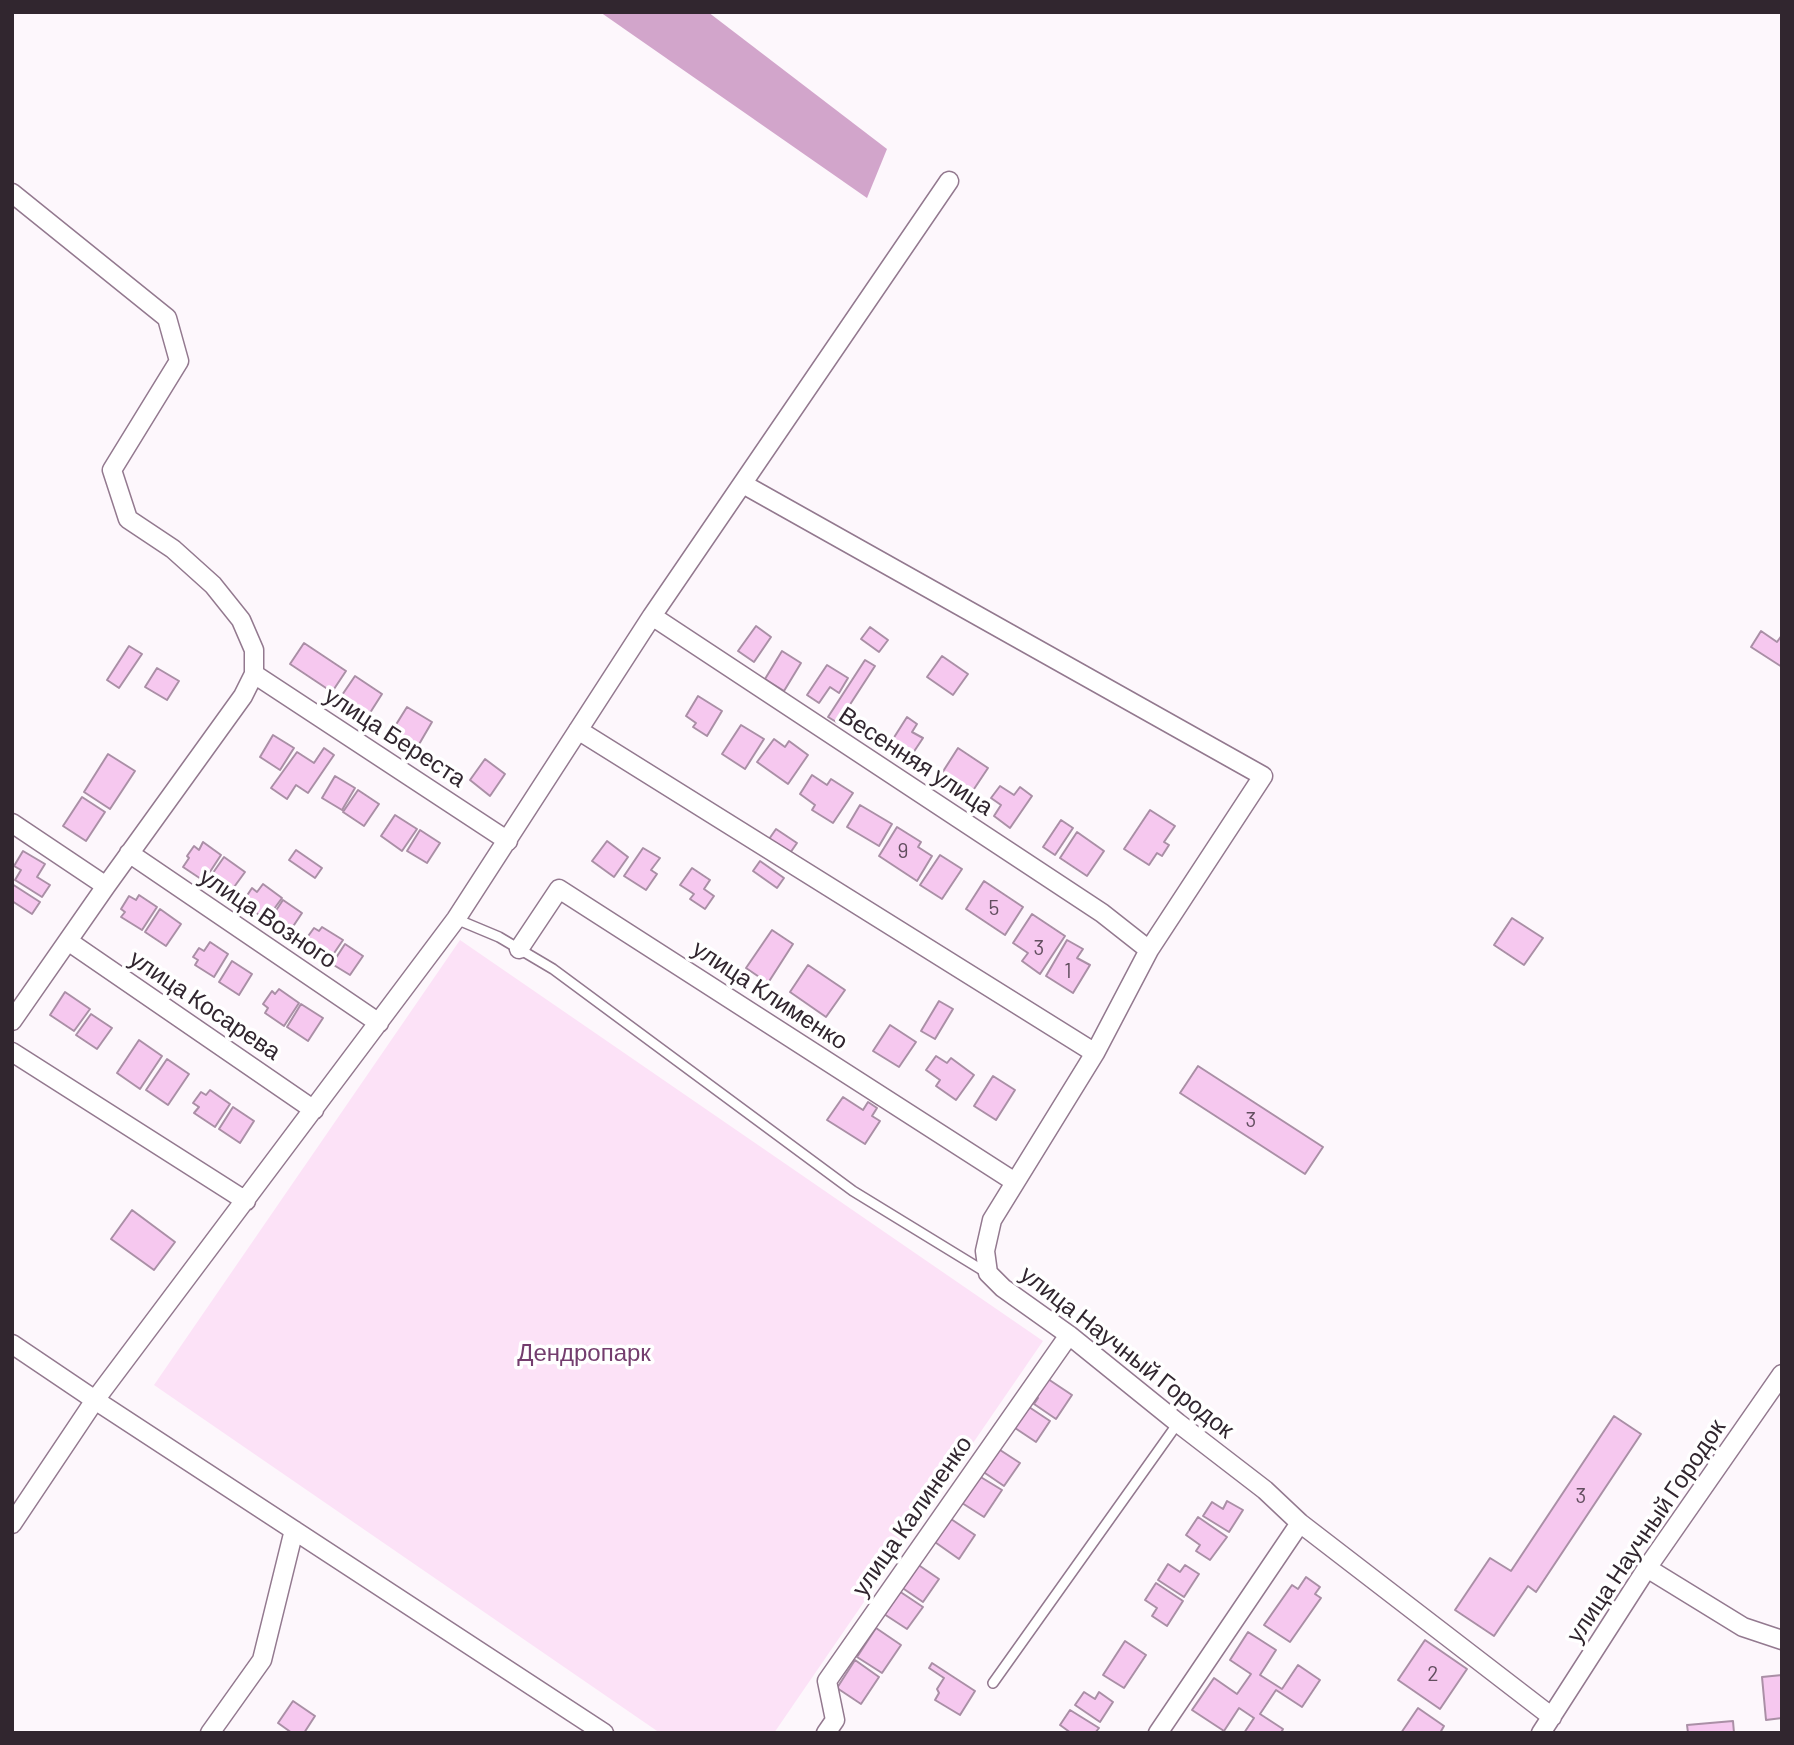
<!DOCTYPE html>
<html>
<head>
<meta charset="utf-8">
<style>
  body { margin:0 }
  #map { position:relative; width:1794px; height:1745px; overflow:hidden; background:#fdf7fc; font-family:Barlow,sans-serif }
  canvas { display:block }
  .frame { position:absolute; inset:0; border:14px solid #31262f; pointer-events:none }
</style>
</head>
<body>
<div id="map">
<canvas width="1794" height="1745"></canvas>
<div class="frame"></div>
</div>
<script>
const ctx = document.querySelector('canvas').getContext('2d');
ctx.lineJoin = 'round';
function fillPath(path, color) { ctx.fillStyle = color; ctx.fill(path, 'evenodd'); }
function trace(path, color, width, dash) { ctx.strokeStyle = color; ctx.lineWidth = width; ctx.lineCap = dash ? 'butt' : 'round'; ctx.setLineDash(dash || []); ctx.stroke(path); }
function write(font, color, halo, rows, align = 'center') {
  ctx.font = font + ' Barlow,sans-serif'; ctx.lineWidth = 7; ctx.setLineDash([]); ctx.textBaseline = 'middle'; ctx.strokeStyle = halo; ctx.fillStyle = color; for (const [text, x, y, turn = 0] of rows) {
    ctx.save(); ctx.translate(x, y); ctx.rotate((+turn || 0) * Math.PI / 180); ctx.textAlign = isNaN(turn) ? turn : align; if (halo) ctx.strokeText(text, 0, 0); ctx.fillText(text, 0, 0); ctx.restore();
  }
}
fillPath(new Path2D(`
  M460,940L1043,1341L774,1733H660L154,1385Z`), '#fce2f7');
fillPath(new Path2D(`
  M600,12H708L887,149L867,198Z`), '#d2a5cb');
const building = new Path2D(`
  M756,626L771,637L754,662L738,651Z
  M870,627L888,640L879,652L861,639Z
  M1761,631L1777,642L1782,635V667L1751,647Z
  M304,643L346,671L332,692L290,664Z
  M129,646L142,654L119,688L107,680Z
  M782,651L801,663L784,691L765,679Z
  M942,656L968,674L953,695L927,677Z
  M865,660L875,666L838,723L828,717Z
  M827,665L848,678L839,693L830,687L819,703L807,695Z
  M157,668L179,681L167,700L145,687Z
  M355,676L382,694L368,716L340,698Z
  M698,696L722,711L707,736L693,727L696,723L686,716Z
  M407,707L432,722L418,746L392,731Z
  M907,717L917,724L912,732L923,738L911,756L904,752L903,754L895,749L899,743L893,739Z
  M741,725L764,739L745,769L722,754Z
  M273,735L294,748L280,770L260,757Z
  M774,739L785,747L789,741L808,755L788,784L757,762Z
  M324,748L334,755L308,793L296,785L287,799L271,788L297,752L314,763Z
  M958,748L988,768L972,792L942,773Z
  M108,754L135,771L110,809L84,792Z
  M485,759L505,774L490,796L470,780Z
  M812,775L827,785L831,779L853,793L833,823L812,810L815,805L800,794Z
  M335,776L355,788L342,810L322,798Z
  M1000,786L1014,795L1020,787L1032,796L1010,828L994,816L1001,805L991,798Z
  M358,790L379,804L364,826L343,812Z
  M82,797L105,812L86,841L63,826Z
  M860,805L892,824L879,846L847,827Z
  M1150,810L1175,826L1164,842L1169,845L1162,856L1157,853L1149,865L1124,849Z
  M395,815L417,829L402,851L381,836Z
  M1061,820L1073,828L1055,855L1043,847Z
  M897,827L921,842L918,847L932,856L917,881L879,856Z
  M776,829L797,843L788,856L767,842Z
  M420,830L440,843L427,863L407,851Z
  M1077,832L1104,851L1087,876L1060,858Z
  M607,841L628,857L614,877L592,861Z
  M203,842L221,855L204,881L183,867L189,858L187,856L194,846L199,850Z
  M643,848L660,858L651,870L657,874L646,890L624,876Z
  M296,850L322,868L315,878L289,860Z
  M23,851L45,864L37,877L50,885L42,897L15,880L21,870L14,866Z
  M940,855L962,869L942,899L920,885Z
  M224,857L245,872L229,894L208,880Z
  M760,861L784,878L777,888L753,871Z
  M692,868L710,880L704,889L714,896L705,909L690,899L694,894L680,885Z
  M984,881L1023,907L1005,935L966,909Z
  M12,884L40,902L32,914L12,901Z
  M263,884L282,898L266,920L247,906L251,900L246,897L252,888L257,892Z
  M139,895L157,907L142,930L121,917L125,912L121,909L129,896L136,900Z
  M283,900L302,913L288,934L269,921Z
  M160,909L181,924L166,946L145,932Z
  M1032,914L1065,936L1040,974L1022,961L1028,953L1013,943Z
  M1512,918L1543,938L1524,965L1494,945Z
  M322,927L343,940L328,962L308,949L312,944L306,939L314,928L319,931Z
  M772,930L793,944L768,983L746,968Z
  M1067,940L1083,949L1077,958L1090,965L1073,993L1046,976Z
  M210,942L228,954L214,977L195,965L198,960L193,957L199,948L204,951Z
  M345,944L363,956L350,975L332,964Z
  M232,961L252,974L239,995L219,982Z
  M808,965L845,990L826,1017L790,992Z
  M279,989L299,1003L284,1026L265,1013L268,1008L263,1004L272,991L275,994Z
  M65,992L90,1009L74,1031L50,1015Z
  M939,1001L953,1009L935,1039L921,1031Z
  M301,1004L323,1018L308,1041L287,1027Z
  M91,1014L112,1028L97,1049L76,1035Z
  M890,1025L916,1042L899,1067L873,1051Z
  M139,1040L162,1056L140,1089L117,1073Z
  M936,1056L947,1063L951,1058L974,1075L956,1100L936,1086L940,1080L926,1070Z
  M167,1059L189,1074L168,1105L146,1090Z
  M1198,1066L1323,1147L1305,1174L1180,1093Z
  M993,1076L1015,1090L996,1120L974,1106Z
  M210,1090L230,1104L215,1127L194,1113L199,1107L193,1103L201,1092L206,1095Z
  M843,1097L863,1110L868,1102L877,1108L872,1116L880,1121L865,1144L827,1120Z
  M233,1107L254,1121L240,1143L219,1129Z
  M132,1210L175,1242L154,1270L111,1239Z
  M1045,1377L1072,1395L1056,1419L1034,1404L1038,1398L1034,1395Z
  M1029,1407L1050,1421L1036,1442L1012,1426Z
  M1614,1416L1641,1434L1536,1592L1528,1586L1494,1636L1455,1610L1490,1558L1511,1571Z
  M997,1448L1020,1463L1004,1486L982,1471Z
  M979,1476L1002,1490L984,1517L962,1503Z
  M1227,1501L1243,1510L1229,1532L1203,1516L1212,1502L1223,1509Z
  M948,1517L975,1535L959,1559L932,1540Z
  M1198,1517L1227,1537L1210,1560L1196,1551L1200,1545L1186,1535Z
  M917,1564L939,1579L923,1602L901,1587Z
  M1168,1564L1180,1572L1185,1565L1199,1574L1184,1597L1158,1580Z
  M1306,1577L1320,1587L1315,1594L1321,1598L1290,1642L1264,1625L1292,1585L1298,1589Z
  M1156,1583L1183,1601L1167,1626L1152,1616L1157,1608L1145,1600Z
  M899,1591L923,1607L907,1629L884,1614Z
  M876,1628L901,1645L882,1673L857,1657Z
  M1248,1632L1276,1650L1260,1675L1282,1689L1298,1665L1320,1680L1302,1707L1276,1690L1260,1714L1283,1729L1281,1733H1244L1254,1718L1239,1708L1224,1731L1192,1710L1214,1678L1237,1694L1251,1674L1230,1660Z
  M1425,1640L1467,1669L1440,1709L1398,1680Z
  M1125,1641L1146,1655L1124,1688L1103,1675Z
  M855,1660L879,1677L861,1704L837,1688Z
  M932,1663L975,1691L960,1715L935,1700L939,1693L937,1689L944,1678L929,1668Z
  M1782,1675V1718L1766,1720L1762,1677Z
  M1084,1692L1095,1699L1099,1692L1113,1702L1100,1722L1075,1705Z
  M293,1701L315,1716L304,1733H292L278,1723Z
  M1418,1708L1444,1726L1440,1733H1401Z
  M1070,1710L1099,1728L1095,1733H1071L1060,1725Z
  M1733,1721L1734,1733H1688L1687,1725Z`);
fillPath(building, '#f6c8ef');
trace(building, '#aa8fa6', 2);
const service = new Path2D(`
  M456,919L499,937L553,969L853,1191L987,1273
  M993,1683L1178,1423`);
const minor = new Path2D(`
  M12,193L167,318L179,361L112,470L128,519L173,549L213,585L241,620L254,650V674L243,696L106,886L12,1021
  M743,484L1263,776L1149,950L1095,1053L992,1220L985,1251L988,1273L1003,1288L1069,1335L1178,1423L1265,1490L1300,1523L1552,1717
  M652,616L1102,913L1149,950
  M254,674L508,841
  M578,730L1095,1053
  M12,823L106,886
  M129,853L379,1023
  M68,941L314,1110
  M519,949L559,889L1015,1182
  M12,1052L246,1201
  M12,1344L95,1400L604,1733
  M12,1524L95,1400L456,919L652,616L949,181
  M1647,1568L1743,1627L1782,1640
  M210,1733L262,1660L294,1530
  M826,1733L835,1720L827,1681L1069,1335
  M1158,1733L1300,1523
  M1541,1733L1647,1568L1782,1374`);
trace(service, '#93798f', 12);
trace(minor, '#93798f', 21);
trace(service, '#fff', 9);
trace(minor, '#fff', 18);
write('21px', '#624e5f', null, [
  ["9",903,851],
  ["5",994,908],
  ["3",1039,948],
  ["1",1068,971],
  ["3",1251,1120],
  ["3",1581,1496],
  ["2",1433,1674]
]);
write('24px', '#31262f', '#fff', [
  ["улица Береста",395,737,33],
  ["Весенняя улица",916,761,33],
  ["улица Возного",268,918,34],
  ["улица Клименко",770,995,33],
  ["улица Косарева",205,1005,34],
  ["улица Научный Городок",1127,1352,38],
  ["улица Калиненко",912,1516,-55],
  ["улица Научный Городок",1646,1531,-56]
]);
write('24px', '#743d6e', '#fff', [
  ["Дендропарк",584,1353]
]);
</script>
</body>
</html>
